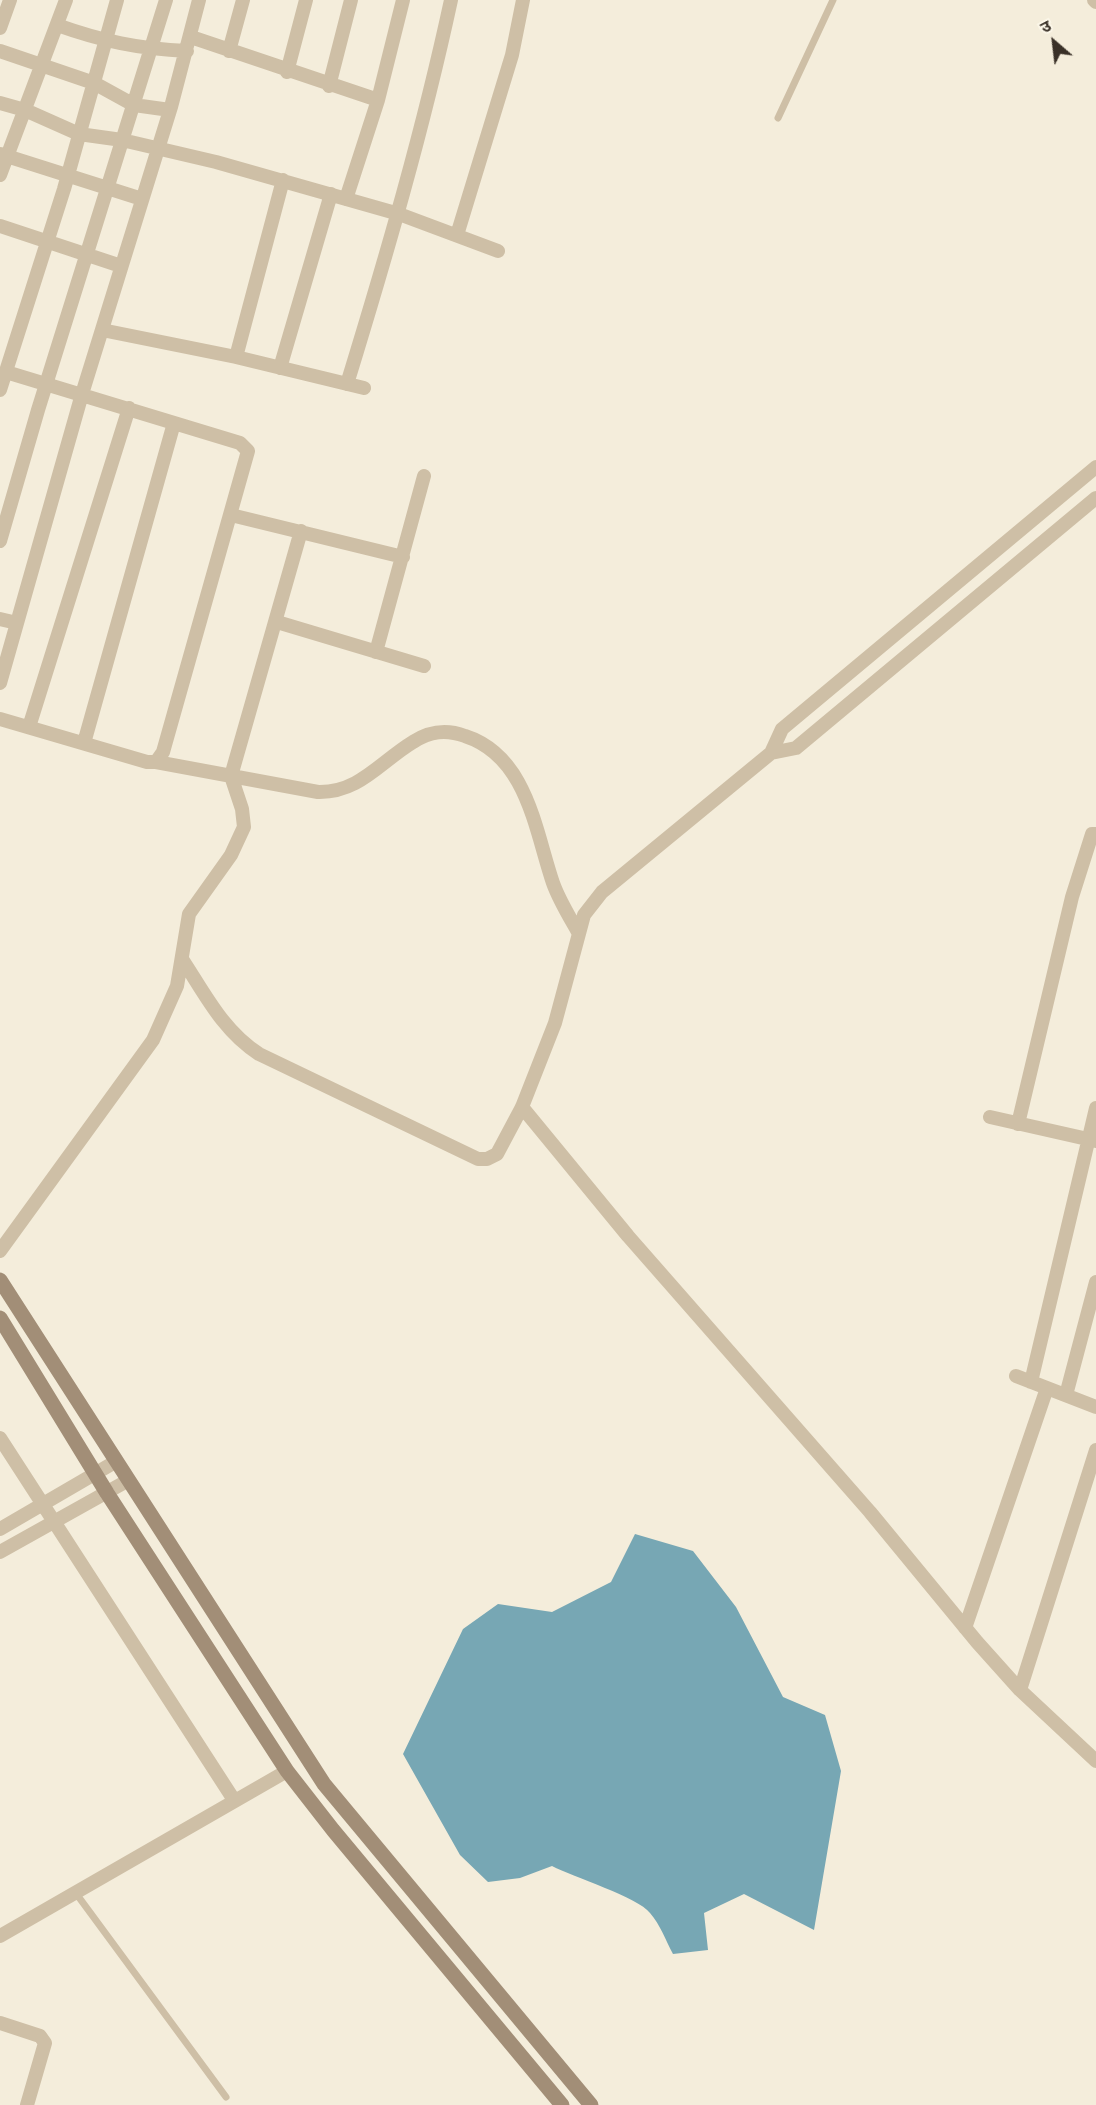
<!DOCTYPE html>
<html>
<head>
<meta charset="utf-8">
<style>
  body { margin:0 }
  #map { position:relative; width:1096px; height:2105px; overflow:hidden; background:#f4eddb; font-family:Lato,"Noto Sans Devanagari",sans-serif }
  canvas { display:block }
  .north { position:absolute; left:1024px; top:12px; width:60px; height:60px; -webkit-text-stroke:4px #fbf6e8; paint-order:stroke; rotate:332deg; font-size:16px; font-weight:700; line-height:24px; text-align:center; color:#393027 }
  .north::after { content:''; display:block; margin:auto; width:21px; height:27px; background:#393027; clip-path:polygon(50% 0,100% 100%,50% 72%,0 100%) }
</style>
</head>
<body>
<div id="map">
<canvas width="1096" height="2105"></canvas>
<div class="north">उ</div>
</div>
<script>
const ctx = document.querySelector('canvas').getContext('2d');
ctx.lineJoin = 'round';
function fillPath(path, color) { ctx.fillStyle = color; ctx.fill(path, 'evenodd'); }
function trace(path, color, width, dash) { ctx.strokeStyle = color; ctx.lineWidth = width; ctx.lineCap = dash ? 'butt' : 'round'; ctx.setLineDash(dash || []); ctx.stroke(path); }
fillPath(new Path2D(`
  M635,1534L693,1551L736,1607L783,1697L825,1715L841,1771L814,1930L744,1894L704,1913L708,1950L673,1954C666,1941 660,1924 650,1913C638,1897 573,1877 552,1866L520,1878L488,1882L460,1855L403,1754L463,1629L498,1604L552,1612L611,1582Z`), '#77a7b4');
trace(new Path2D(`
  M778,118L833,0
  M75,1892L226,2097`), '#cebfa6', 7);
trace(new Path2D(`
  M1094,0L1096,2
  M57,25C102,41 139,49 187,51
  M0,28L10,0
  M191,37L378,100
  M0,51L94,83L134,105L170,110
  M229,51L243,0
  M287,72L306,0
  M329,86L351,0
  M0,103L25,110L79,134L122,140L216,162L399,214L498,251
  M0,154L142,199
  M0,175L66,0
  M346,199L378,100L403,0
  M0,226L121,266
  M457,235L512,55L523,0
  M102,330L236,357L364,388
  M236,357L283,180
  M280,368L331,194
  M347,384C386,257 423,130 451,0
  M0,390L64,189L117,0
  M231,515L403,557
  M0,541L38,410L166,0
  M0,619L17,623
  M277,622L424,666
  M376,652L424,476
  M0,683L82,394L171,107L199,0
  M0,719L147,762H156L163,752L248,451L240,443L6,372
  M29,727L129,408
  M84,743L174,423
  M771,753L796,748L1096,498
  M156,762L318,792C359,793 380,762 413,742C430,731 446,729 465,736C527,756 535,830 553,883C559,900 569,916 578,932
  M182,959C205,994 223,1031 259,1054L478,1159H487L497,1154L522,1107L555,1023L584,915L602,892L771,753L782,729L1096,467
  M522,1107L628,1236L870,1512L977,1642L1020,1690L1096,1761
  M990,1117L1096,1141
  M1018,1124L1072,897L1092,834H1096
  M0,1251L153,1040L177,986L189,914L231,855L244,827L242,809L231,776L301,531
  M1016,1376L1096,1407
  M1031,1382L1096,1108
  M1066,1395L1096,1282
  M0,1438L234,1800
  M0,1529L115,1462
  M0,1552L127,1481
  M965,1628L1047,1388
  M1020,1690L1096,1450
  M0,1936L287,1771
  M0,2023L40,2036L45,2043L27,2105`), '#cebfa6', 14);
trace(new Path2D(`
  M0,1280L324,1784L591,2105
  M0,1318L107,1493L287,1771L333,1830L562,2105`), '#a28e77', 15);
</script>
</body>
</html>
